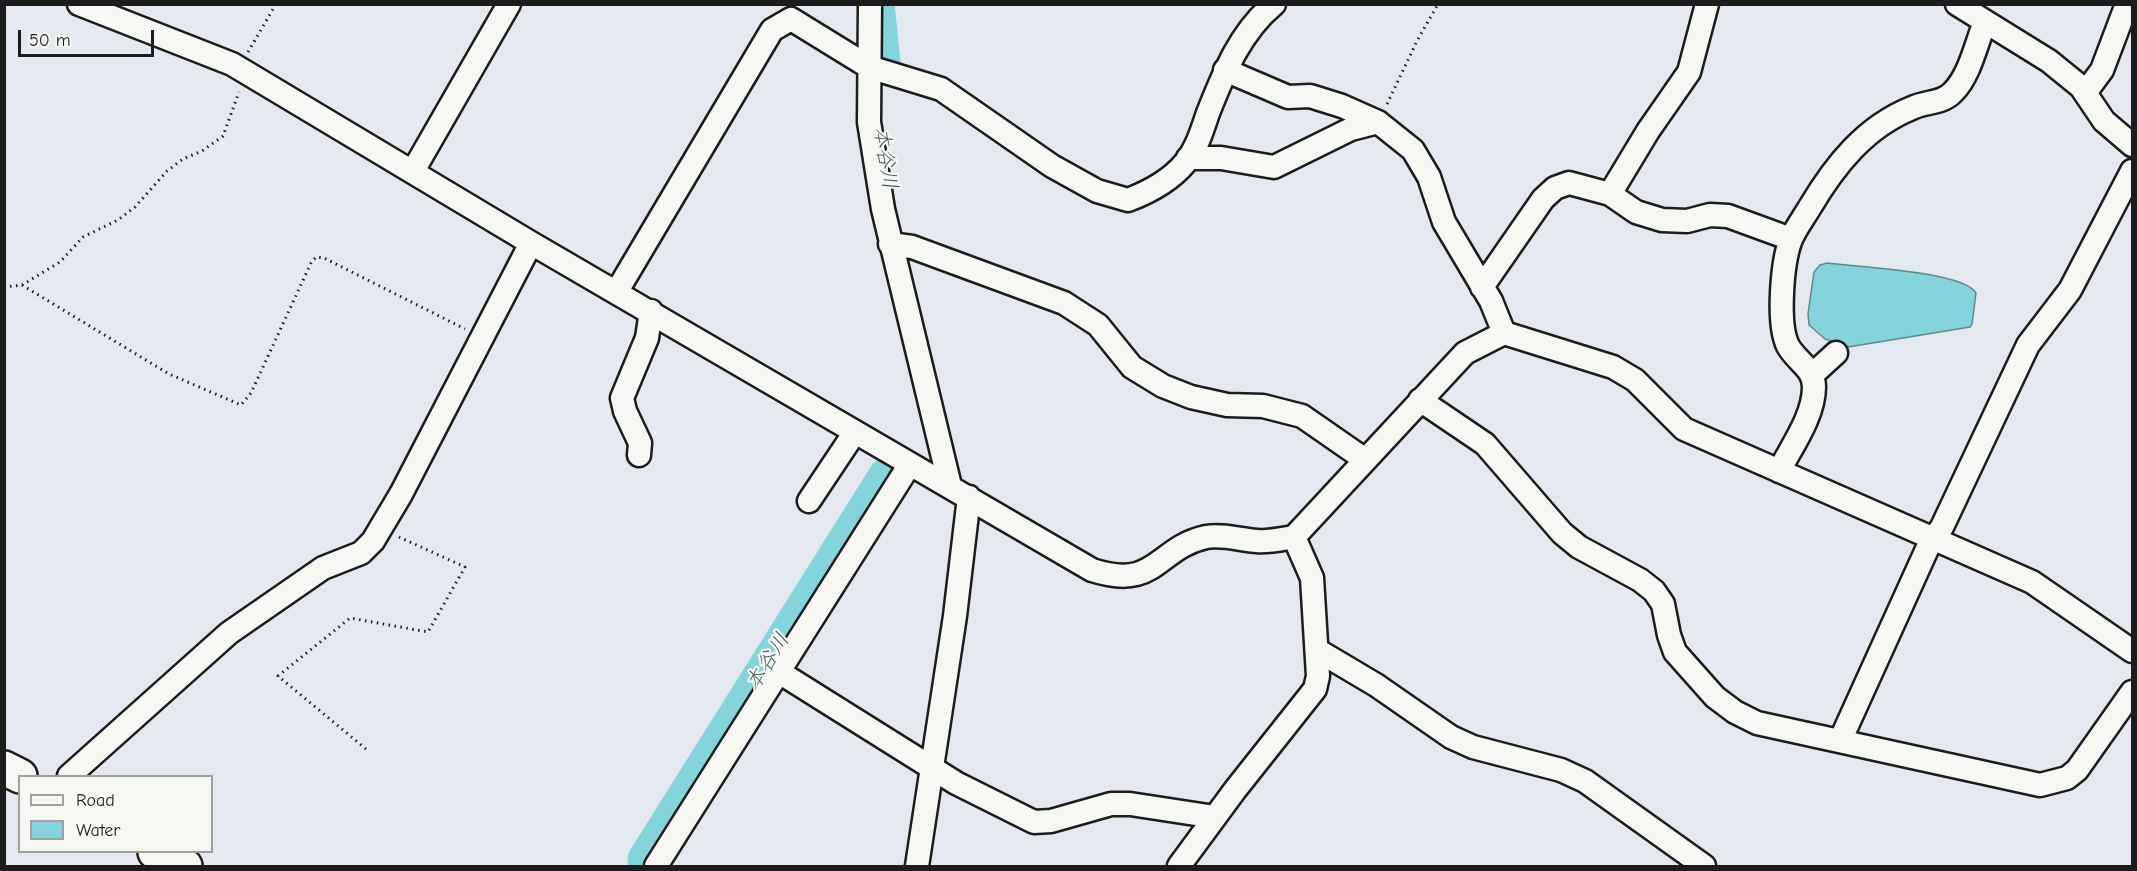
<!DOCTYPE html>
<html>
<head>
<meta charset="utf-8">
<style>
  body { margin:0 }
  #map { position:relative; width:2137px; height:871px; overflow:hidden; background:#e4e9ef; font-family:"Comic Neue",sans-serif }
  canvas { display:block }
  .frame { position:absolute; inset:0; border:6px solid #1c1c1c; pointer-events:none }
  .legend { position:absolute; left:18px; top:775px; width:195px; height:78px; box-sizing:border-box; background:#f6f6f2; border:2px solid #9f9f9c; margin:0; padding:8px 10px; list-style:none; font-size:18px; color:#1c1c1c }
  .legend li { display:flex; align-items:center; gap:12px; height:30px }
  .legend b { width:30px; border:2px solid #9f9f9c }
  .scale { position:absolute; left:18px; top:30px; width:136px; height:27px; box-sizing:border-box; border:3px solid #1c1c1c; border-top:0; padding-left:8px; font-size:18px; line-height:21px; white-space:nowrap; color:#1c1c1c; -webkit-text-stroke:4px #f6f6f2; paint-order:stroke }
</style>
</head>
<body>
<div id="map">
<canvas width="2137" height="871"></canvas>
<div class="frame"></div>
<ul class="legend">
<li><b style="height:8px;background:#f6f6f2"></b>Road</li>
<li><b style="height:16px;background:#83d4db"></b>Water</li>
</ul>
<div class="scale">50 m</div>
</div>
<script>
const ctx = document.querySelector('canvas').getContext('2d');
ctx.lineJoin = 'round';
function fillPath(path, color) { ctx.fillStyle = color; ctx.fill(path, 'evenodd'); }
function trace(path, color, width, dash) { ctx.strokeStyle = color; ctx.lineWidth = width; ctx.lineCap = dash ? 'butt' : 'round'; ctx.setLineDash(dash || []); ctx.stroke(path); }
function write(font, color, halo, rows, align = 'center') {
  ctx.font = font + ' "Comic Neue","Klee One",sans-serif'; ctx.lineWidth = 4.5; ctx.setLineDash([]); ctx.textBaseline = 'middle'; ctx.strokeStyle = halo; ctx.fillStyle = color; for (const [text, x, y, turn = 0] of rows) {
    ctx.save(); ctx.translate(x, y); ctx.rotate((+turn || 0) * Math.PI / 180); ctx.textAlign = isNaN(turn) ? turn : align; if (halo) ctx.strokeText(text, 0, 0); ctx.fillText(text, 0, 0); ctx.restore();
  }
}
const water = new Path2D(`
  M1827,263C1855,267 1963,271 1976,293L1972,324L1970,327L1848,347L1825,339L1809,325L1808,314L1814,272L1820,265Z`);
fillPath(water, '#83d4db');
trace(water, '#5a8a8f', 1.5);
trace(new Path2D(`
  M878,4L884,62
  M644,859L885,475L895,468`), '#83d4db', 33);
const street = new Path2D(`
  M79,4L232,64L531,243L1092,570C1157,591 1156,548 1206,537C1224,534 1240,540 1257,541C1269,542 1282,539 1294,537L1465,353L1504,333L1613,367L1635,380L1684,429L2032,582L2132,651
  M870,4L869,122L883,209L950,486
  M1957,4L2049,61L2081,87L2104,121L2132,145
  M1225,70L1288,97L1310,96L1342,106L1378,122L1413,150L1429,177L1444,222L1491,301L1504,333
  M2085,93L2102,70L2127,4
  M1188,158H1221L1274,167L1351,129L1378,122
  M413,171L509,4
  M1610,194L1648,131L1689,72L1707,4
  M890,244L912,247L1064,303L1098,325L1132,367L1163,386L1191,397L1227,405L1263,406L1302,416L1364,459
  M1482,287L1543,199L1555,188L1569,183L1610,194L1636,212L1662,220L1687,221L1710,215L1728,216L1791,239
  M617,291L772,30L791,19L869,67L941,89L1052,166L1097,191L1128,200C1149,192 1170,181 1185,163C1197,148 1202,131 1208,113C1224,73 1240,32 1274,4
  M1812,375L1836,353
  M1420,400L1485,444L1562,533L1579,547L1640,580L1654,591L1663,604L1669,635L1675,652L1715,697L1735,712L1757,723L2040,785L2067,778L2077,770L2132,692
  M639,455L640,443L625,411L622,398L647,338L651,311
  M1779,471C1792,446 1814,416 1814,387C1814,368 1797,362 1788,346C1777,324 1782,262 1791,239C1796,228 1804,217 1810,207C1835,165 1865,127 1912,108C1926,101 1942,104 1953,92C1970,75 1976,44 1985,22
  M809,501L855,432
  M1317,650L1376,685L1451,737L1473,747L1561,770L1585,781L1704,866
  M779,672L956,783L1034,822L1051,821L1111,804H1130L1215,817
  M1840,741L1928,547L1942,527L2028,345L2070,290L2132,171
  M69,776L229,633L323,568L361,553L373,541L401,494L531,243
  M656,866L910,464
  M917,866L955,616L969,497
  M1179,866L1235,790L1315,689L1318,676L1312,578L1294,537`);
const primary = new Path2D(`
  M4,768L20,776
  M155,852L185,866`);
trace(street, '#1c1c1c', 27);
trace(primary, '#1c1c1c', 38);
trace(new Path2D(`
  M248,52L276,4
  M1387,104L1417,41L1438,4
  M22,285L169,374L241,405L251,393L311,263L316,257L324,258L465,329
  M4,287L22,285L60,262L83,237L118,220L135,207L167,171L183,159L202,151L223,136L239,92
  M366,749L278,676L350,618L428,632L465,567L399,537`), '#1c1c1c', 3, [1.5, 4.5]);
trace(street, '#f6f6f2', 22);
trace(primary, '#f6f6f2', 33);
write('italic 21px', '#405c5f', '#f6f6f2', [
  ["本谷川",885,158,81],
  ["本谷川",768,662,-58]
]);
</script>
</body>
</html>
